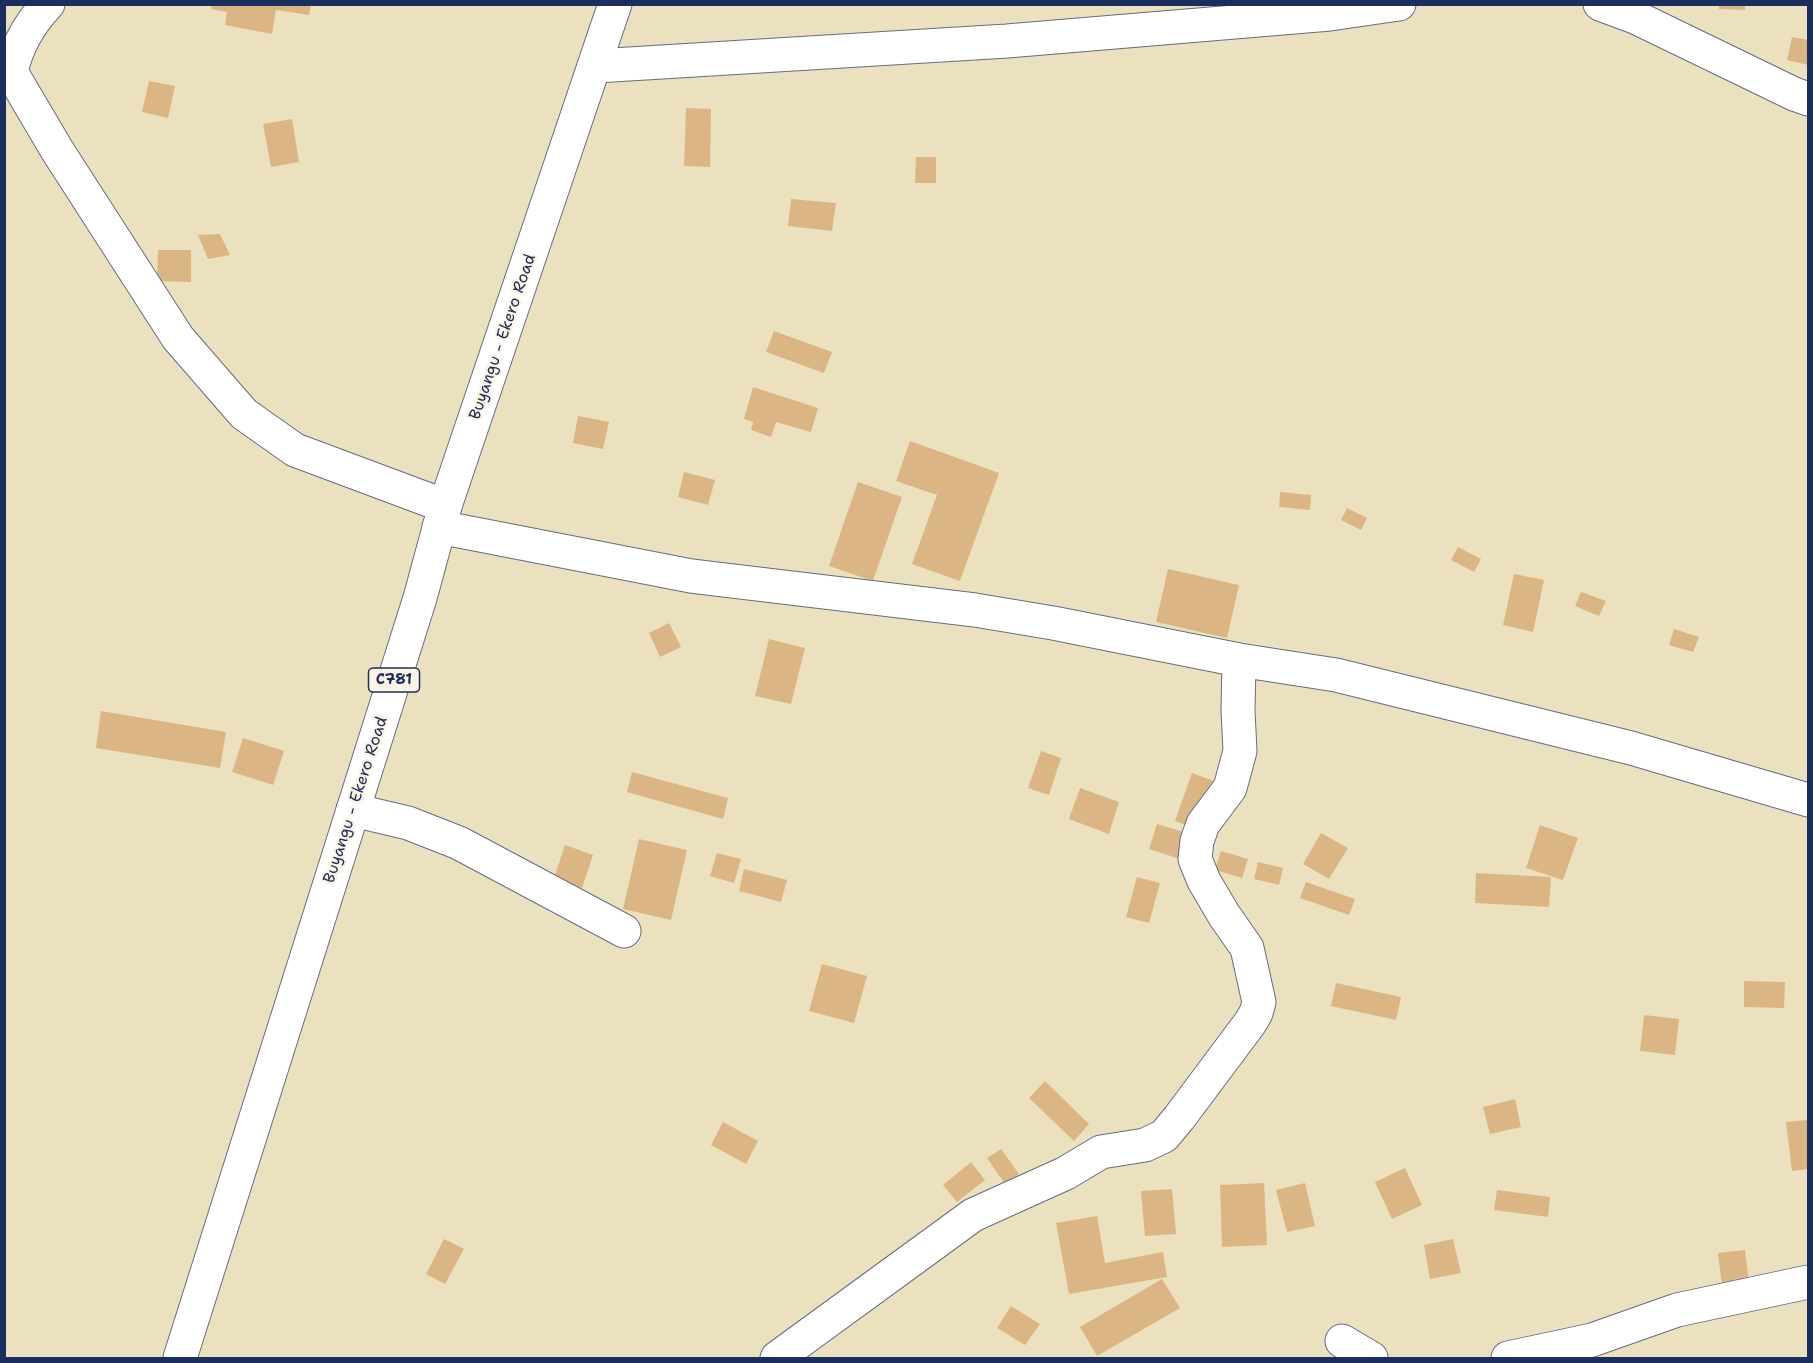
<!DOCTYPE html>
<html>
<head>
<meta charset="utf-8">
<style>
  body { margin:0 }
  #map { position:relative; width:1813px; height:1363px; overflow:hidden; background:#ebe1be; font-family:"Shantell Sans",sans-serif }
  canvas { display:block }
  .frame { position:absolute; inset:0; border:6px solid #1b2f5e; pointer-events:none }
</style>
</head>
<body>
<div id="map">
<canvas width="1813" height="1363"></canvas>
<div class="frame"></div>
</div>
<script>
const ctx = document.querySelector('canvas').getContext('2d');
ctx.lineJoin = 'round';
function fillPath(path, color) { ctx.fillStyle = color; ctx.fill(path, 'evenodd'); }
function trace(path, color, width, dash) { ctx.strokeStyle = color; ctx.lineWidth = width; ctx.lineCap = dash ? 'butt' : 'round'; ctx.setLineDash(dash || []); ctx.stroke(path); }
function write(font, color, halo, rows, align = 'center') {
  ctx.font = font + ' "Shantell Sans",sans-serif'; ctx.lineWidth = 5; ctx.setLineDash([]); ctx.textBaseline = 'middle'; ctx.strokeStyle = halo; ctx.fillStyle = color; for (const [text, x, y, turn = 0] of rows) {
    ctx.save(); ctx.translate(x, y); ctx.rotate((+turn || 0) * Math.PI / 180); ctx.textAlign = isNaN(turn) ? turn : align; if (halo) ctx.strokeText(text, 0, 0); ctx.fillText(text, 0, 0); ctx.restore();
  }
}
fillPath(new Path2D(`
  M212,4H311L309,15L276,10L272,34L225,25L227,12L211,9Z
  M1719,4H1745V10L1719,9Z
  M1792,37L1808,40V65L1787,60Z
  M149,81L175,86L168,118L142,112Z
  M686,108L711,109L710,167L684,166Z
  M292,119L299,162L271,167L263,124Z
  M916,157H936V183H915Z
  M791,199L836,203L832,231L788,226Z
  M220,234L230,255L208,259L198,235Z
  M158,250H191V282L157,281Z
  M774,331L832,352L824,373L766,352Z
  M753,387L818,408L811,432L776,422L771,437L751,430L753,422L744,419Z
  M578,416L609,422L603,449L573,443Z
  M910,441L999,473L960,581L912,564L937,495L896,481Z
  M684,472L715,480L708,505L678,497Z
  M858,482L902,497L873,581L829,566Z
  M1280,492L1311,495L1310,510L1279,507Z
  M1347,508L1367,518L1361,530L1341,520Z
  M1458,547L1481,559L1474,572L1451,560Z
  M1168,569L1239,585L1227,638L1156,622Z
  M1514,574L1544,580L1533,632L1503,625Z
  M1581,592L1606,601L1599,616L1575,606Z
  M669,623L681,647L660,657L649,633Z
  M1674,629L1699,637L1693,652L1669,645Z
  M769,639L805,648L791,704L755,696Z
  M101,711L226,732L220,768L96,748Z
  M243,738L284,751L273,785L232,772Z
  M1041,751L1061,758L1049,795L1028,788Z
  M632,772L728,798L723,819L627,792Z
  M1192,773L1214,781L1197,829L1175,821Z
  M1080,788L1119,802L1109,834L1069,819Z
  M1157,824L1187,833L1180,859L1149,849Z
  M1540,825L1578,838L1563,880L1526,868Z
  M1321,833L1348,848L1329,879L1303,864Z
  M639,839L687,850L671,920L623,909Z
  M565,845L593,855L582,888L554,878Z
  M1221,851L1248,859L1242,878L1215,870Z
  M717,853L741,859L734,883L710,876Z
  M1258,862L1283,868L1279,885L1254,879Z
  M744,869L787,880L781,902L739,891Z
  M1476,873L1551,877L1549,907L1475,903Z
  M1137,877L1160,883L1149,923L1126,917Z
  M1306,882L1355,899L1349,915L1300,898Z
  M822,964L867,976L854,1023L809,1011Z
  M1744,981L1785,982L1784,1008L1744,1007Z
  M1336,983L1401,997L1396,1020L1331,1006Z
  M1644,1015L1679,1019L1675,1055L1640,1051Z
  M1045,1081L1089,1124L1074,1141L1029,1098Z
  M1515,1099L1521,1127L1490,1134L1483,1107Z
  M1807,1120L1808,1169L1792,1171L1786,1122Z
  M723,1122L758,1141L746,1164L711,1145Z
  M1001,1149L1019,1174L1005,1184L987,1158Z
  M971,1162L985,1180L957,1202L943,1185Z
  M1405,1168L1422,1205L1392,1219L1375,1182Z
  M1264,1183L1267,1245L1222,1247L1220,1185Z
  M1305,1183L1315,1226L1287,1232L1276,1190Z
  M1172,1189L1176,1234L1145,1236L1141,1191Z
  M1497,1190L1550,1197L1548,1217L1494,1210Z
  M1097,1216L1105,1263L1163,1252L1167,1277L1069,1294L1056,1223Z
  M444,1239L464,1249L445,1284L426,1274Z
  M1453,1239L1461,1273L1430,1279L1424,1245Z
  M1745,1250L1749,1283L1722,1286L1718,1253Z
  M1162,1279L1180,1308L1097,1356L1080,1327Z
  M1011,1306L1040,1324L1025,1345L997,1328Z`), '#dbb684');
const minor = new Path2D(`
  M1600,4L1635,17L1794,94L1808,99
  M596,66L1007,41L1330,14L1399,4
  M4,68L11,72L57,150L178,338L244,414L295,450L445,506
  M11,72C17,45 29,24 48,4
  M439,527L691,576L975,610L1053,623L1239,660L1336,675L1631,748L1808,800
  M353,810L408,823L459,843L624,931
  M1342,1341L1371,1358
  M777,1358L973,1215L1066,1173L1101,1152L1145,1145L1164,1136L1179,1118L1250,1023L1256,1013L1259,1002L1247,948L1224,915L1204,881L1195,859L1197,841L1203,824L1230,788L1240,751L1238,711L1239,660
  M1508,1358L1592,1340L1677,1310L1808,1282`);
const major = new Path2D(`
  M180,1358L420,598L445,506L615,4`);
trace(minor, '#646d80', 35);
trace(major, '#646d80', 35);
trace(minor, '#fff', 33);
trace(major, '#fff', 33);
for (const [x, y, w] of [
  [394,680,51]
]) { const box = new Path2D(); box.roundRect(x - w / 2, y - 12, w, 24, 4.5); ctx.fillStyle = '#fcf5e5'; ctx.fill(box); trace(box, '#1b2f5e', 1.5); }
write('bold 15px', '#1b2f5e', null, [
  ["C781",394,680]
]);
write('16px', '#1b2f5e', '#fcf5e5', [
  ["Buyangu - Ekero Road",503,337,-71],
  ["Buyangu - Ekero Road",356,800,-72]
]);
</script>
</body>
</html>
